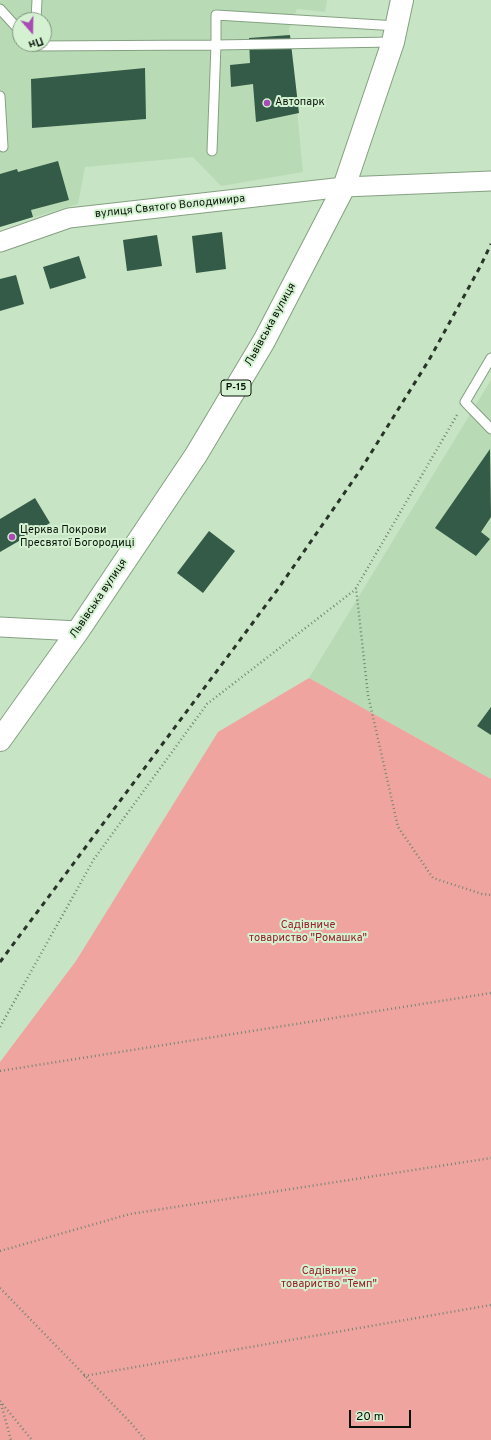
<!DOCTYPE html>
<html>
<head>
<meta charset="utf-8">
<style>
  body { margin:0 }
  #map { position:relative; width:491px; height:1440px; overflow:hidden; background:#c7e4c4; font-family:Overpass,sans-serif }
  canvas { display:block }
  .north { position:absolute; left:12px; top:12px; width:40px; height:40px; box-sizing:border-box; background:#d4f2d1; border:1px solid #829881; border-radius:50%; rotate:160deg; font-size:11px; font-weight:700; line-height:16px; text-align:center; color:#081208 }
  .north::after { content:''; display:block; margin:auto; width:14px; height:18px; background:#a84bb5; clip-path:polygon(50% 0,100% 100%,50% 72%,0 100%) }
  .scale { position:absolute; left:349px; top:1410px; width:62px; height:18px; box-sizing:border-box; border:2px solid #081208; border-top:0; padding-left:5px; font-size:12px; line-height:14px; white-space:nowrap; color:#081208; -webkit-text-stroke:3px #d4f2d1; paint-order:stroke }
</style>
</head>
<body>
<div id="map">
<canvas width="491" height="1440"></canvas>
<div class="north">Пн</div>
<div class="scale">20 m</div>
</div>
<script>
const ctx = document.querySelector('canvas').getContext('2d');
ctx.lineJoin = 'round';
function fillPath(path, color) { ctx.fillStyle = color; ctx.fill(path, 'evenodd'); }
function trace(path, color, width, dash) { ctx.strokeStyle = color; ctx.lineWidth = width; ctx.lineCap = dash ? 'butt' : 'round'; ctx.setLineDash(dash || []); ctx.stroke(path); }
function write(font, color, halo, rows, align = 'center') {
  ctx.font = font + ' Overpass,sans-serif'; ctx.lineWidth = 4; ctx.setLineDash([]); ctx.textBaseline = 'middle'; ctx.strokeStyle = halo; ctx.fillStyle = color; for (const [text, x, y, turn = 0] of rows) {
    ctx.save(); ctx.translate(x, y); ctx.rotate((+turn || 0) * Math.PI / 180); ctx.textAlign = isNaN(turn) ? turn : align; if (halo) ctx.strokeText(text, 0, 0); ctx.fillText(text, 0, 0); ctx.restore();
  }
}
fillPath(new Path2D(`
  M0,0H327L325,12L297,9L289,29L303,172L221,186L193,157L85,167L78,204L0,227ZM20,20H44V44H20Z
  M491,380V779L309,678Z`), '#b8dbb5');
fillPath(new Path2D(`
  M309,678L491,779V1440H0V1062L76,961L218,732Z`), '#efa4a0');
fillPath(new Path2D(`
  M290,35L299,113L256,122L253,84L231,87L230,65L250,63L249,38Z
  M145,68L146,119L32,128L31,79Z
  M58,161L69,200L31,210L33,217L0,227V174L17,169L18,172Z
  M222,232L226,269L196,273L192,236Z
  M157,235L162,266L127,271L123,240Z
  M79,256L86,278L50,289L43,267Z
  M16,275L24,304L0,311V279Z
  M490,449L491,517L481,532L490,539L476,556L435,528Z
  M35,498L50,523L0,552V519Z
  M209,531L235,551L203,593L177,573Z
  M491,707V735L477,726Z`), '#345a48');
const service = new Path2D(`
  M0,9L20,31
  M36,20L37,0
  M33,44L34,46L216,45V15L397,26
  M0,96L3,147
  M212,151L216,45L393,42
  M491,358L465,402L491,429`);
const minor = new Path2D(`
  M0,242L69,218L344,187L491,181
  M0,627L78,631`);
const primary = new Path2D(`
  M0,740L78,631L196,455L264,341L344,187L393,42L402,0`);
trace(service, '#85a082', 11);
trace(minor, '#85a082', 21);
trace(primary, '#85a082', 24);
trace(new Path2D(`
  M457,415L356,588L368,695L398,827L433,878L482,894L491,895
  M0,1027L94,859L207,704L356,589
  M0,1071L491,993
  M0,1251L130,1214L491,1158
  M0,1288L131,1423L145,1440
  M84,1376L491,1305
  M0,1401L32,1440
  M1,1404L11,1440`), '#738771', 2.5, [1, 3]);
trace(service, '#fff', 9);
trace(minor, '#fff', 19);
trace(primary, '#fff', 22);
trace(new Path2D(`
  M0,962L278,589L361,469L429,360L480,267L491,244`), '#273427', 3, [5, 5]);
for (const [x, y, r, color] of [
  [267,103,4,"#a84bb5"],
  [12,537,4,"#a84bb5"]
]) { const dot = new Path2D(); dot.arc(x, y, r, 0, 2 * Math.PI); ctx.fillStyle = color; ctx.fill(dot); trace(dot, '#d4f2d1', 1.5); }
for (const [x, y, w] of [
  [236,388,30]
]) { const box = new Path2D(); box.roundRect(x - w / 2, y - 8, w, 16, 3); ctx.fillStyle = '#d4f2d1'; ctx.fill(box); trace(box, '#081208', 1); }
write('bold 10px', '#081208', null, [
  ["Р-15",236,388]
]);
write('11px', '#081208', '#d4f2d1', [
  ["Автопарк",275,103],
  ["Церква Покрови",20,531],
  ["Пресвятої Богородиці",20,544]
], 'left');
write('11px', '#081208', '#d4f2d1', [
  ["вулиця Святого Володимира",170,207,-6],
  ["Львівська вулиця",271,325,-61],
  ["Львівська вулиця",99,599,-56]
]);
write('11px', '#951f28', '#d4f2d1', [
  ["Садівниче",308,926],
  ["товариство \"Ромашка\"",308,939],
  ["Садівниче",329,1272],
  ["товариство \"Темп\"",329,1285]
]);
</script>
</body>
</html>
